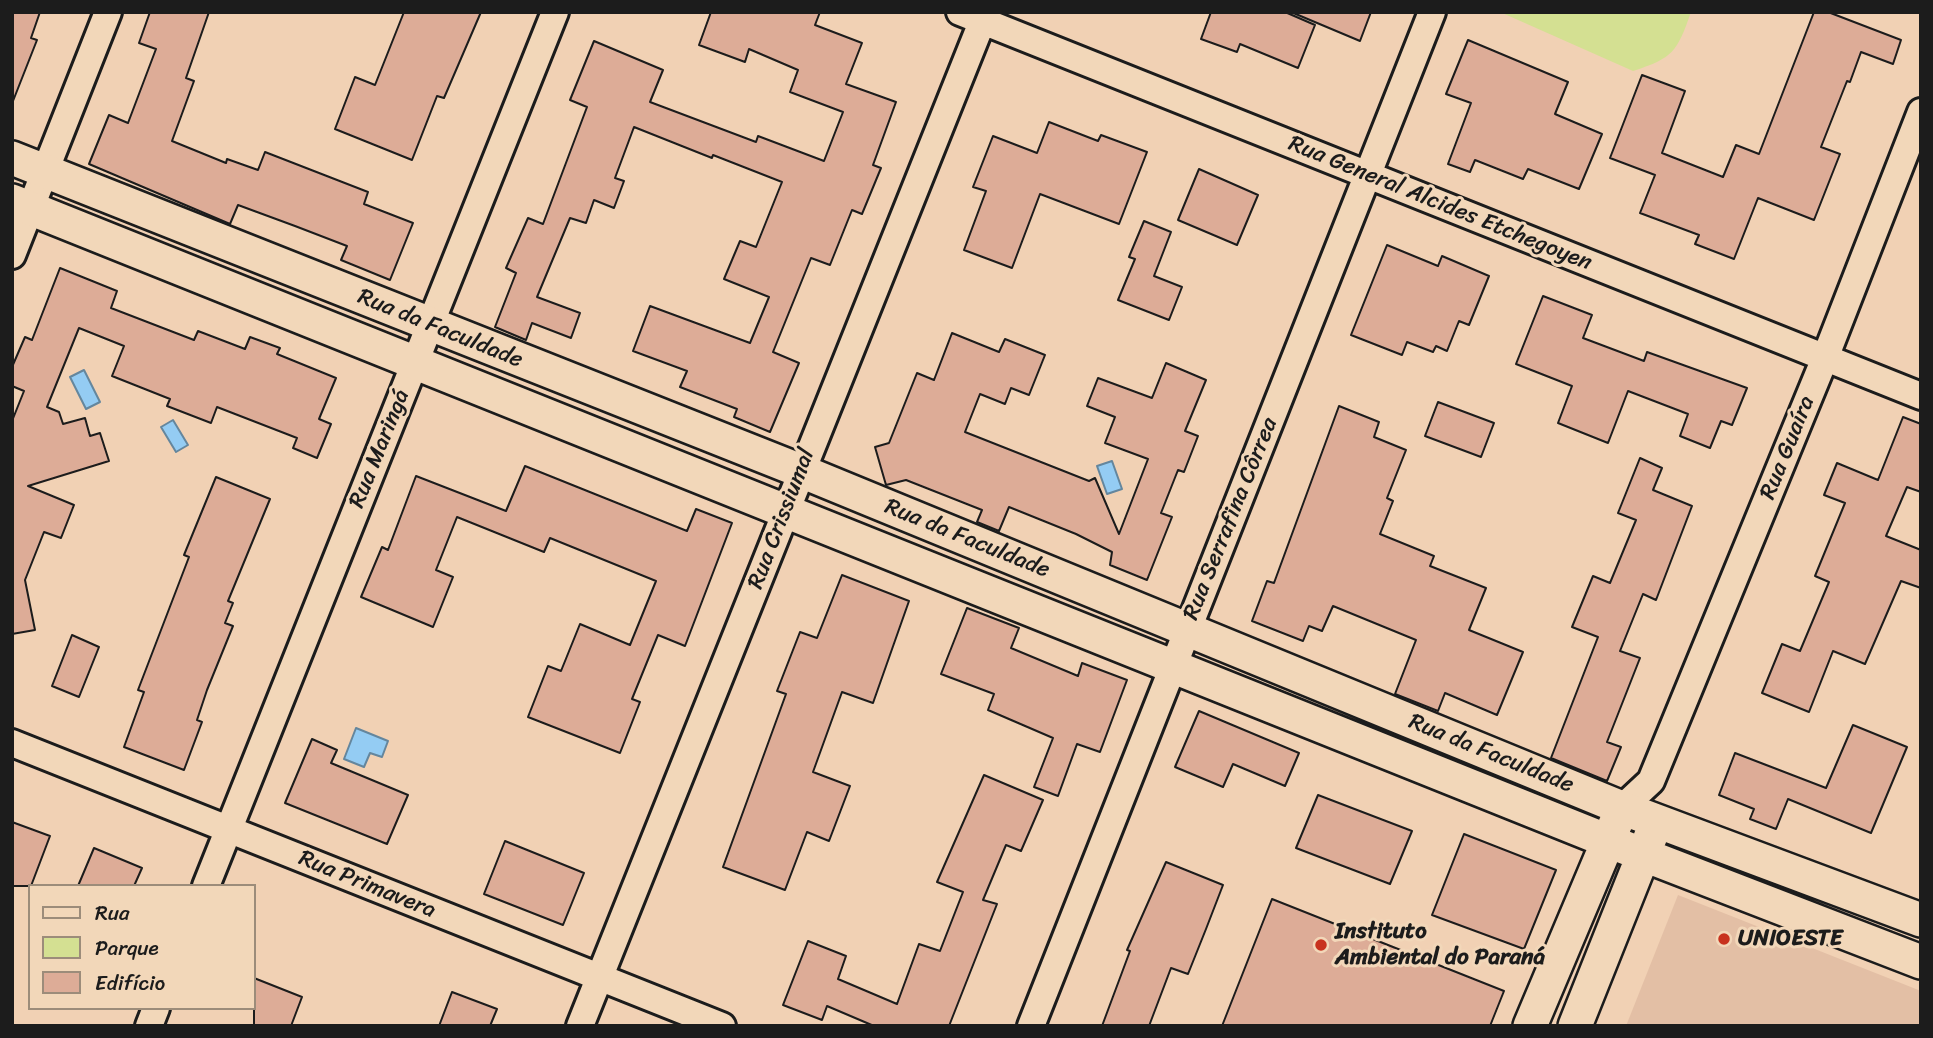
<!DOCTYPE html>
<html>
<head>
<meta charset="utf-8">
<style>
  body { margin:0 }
  #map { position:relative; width:1933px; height:1038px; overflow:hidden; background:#f1d1b4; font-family:Sriracha,sans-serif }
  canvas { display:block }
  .frame { position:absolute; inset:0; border:14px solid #1c1c1c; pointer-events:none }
  .legend { position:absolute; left:28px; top:884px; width:228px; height:126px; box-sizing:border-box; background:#f2d7b9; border:2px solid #9c8c7a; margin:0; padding:9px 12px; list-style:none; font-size:21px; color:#1c1c1c }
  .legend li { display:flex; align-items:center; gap:14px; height:35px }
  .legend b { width:35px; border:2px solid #9c8c7a }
</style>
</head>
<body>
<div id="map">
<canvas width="1933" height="1038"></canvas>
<div class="frame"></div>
<ul class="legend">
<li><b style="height:9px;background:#f2d7b9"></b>Rua</li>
<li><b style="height:19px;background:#d4e092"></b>Parque</li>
<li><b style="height:19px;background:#ddac97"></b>Edifício</li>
</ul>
</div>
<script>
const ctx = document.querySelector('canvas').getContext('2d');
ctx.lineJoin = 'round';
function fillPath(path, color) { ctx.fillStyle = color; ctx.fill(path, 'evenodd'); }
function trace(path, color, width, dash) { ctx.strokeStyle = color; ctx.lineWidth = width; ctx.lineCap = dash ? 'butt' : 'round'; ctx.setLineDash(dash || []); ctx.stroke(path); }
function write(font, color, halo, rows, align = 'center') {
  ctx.font = font + ' Sriracha,sans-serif'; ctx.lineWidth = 6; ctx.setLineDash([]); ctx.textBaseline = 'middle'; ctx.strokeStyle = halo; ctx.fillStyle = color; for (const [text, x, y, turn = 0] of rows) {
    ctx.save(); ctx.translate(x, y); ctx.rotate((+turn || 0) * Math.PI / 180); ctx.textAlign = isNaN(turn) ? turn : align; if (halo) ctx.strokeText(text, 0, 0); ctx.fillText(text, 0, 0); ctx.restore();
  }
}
fillPath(new Path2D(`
  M1678,895L1921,991V1026H1626Z`), '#e3bfa5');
fillPath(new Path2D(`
  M1500,12H1691C1677,52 1673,58 1633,71Z`), '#d4e092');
const water = new Path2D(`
  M84,370L100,402L86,409L70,377Z
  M173,420L188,445L176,452L161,427Z
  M1112,461L1122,489L1107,494L1097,466Z
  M356,728L388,741L382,757L370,753L364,767L344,759Z`);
fillPath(water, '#94ccf3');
trace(water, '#64869d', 2);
const building = new Path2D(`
  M12,12H40L31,38L37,40L13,101Z
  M150,12H209L186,78L194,81L172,141L226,163L227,159L258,170L265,152L368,192L364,204L413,223L390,280L341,260L347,246L295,226L238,205L230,224L89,164L109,115L128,123L156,49L139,43Z
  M404,12H481L444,98L437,96L412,160L335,129L355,77L375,85Z
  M711,12H820L815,25L862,43L846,84L896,102L873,165L881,168L862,214L852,210L830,265L811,258L773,352L799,363L770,432L734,417L737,409L680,387L687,371L633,351L650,306L750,343L769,297L724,279L740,241L756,247L782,182L713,155L712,158L634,127L615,178L624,181L614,208L594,200L586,223L570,218L537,297L580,313L571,338L532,323L526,340L495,327L516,273L506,268L528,218L543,224L587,107L570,100L594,41L663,70L650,102L756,142L758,136L824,161L843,112L790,92L798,70L749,49L745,62L699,45Z
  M1211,12H1285L1315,25L1298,68L1240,44L1237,52L1201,39Z
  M1291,12H1371L1360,41Z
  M1814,12H1828L1901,40L1893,64L1861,52L1850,82L1847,81L1821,147L1840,154L1814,220L1758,198L1734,259L1695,244L1699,235L1640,213L1655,175L1610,158L1642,75L1685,91L1662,153L1723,177L1736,145L1759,154Z
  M1468,40L1568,82L1555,114L1602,134L1579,189L1528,169L1523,179L1475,160L1470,172L1448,164L1471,103L1446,94Z
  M1049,122L1098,141L1101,135L1147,152L1119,224L1040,194L1012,268L964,250L986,191L973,187L993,136L1037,153Z
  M1199,169L1258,195L1237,245L1178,220Z
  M1144,221L1171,232L1154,276L1182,287L1169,320L1118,300L1135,259L1129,257Z
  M1387,245L1438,266L1442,256L1489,276L1469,325L1459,321L1447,351L1436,346L1433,352L1407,342L1402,355L1351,335Z
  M60,268L117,291L111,308L194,340L198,331L245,349L250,337L280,348L277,354L336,378L319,419L331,424L317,458L293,448L297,438L217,407L211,423L167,406L170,399L112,376L124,346L79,328L47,407L59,412L63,424L85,418L90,436L100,433L109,461L28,486L74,505L61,538L44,532L25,580L35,630L12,634V421L24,391L12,386V367L25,337L32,340Z
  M1543,296L1592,315L1583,338L1644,361L1647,352L1747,388L1732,425L1721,421L1710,448L1680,436L1688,414L1628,391L1608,443L1558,423L1572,386L1516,364Z
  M952,333L999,352L1005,339L1045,355L1029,395L1011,388L1005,404L980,394L965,432L1089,481L1095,478L1119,534L1148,459L1105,443L1115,417L1087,406L1098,378L1152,398L1166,363L1206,380L1185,431L1198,436L1184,472L1178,470L1161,513L1172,517L1147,580L1110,565L1112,552L1076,534L1009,507L999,531L977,522L982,510L906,480L886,485L875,447L889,443L917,373L934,380Z
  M1438,402L1494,423L1481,457L1425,436Z
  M1339,406L1379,422L1374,437L1406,450L1387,498L1393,501L1380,534L1434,556L1430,566L1486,588L1469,630L1523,652L1497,715L1445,693L1438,711L1395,694L1416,640L1333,606L1322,631L1309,626L1303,641L1252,621L1267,581L1274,583Z
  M1903,417L1921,424V492L1907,487L1886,536L1921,550V588L1901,581L1865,664L1833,651L1809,712L1762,693L1782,644L1800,651L1829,582L1815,576L1845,503L1824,495L1837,463L1878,480Z
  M1640,458L1662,468L1653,490L1692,506L1656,600L1643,594L1620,651L1640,658L1607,742L1621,747L1607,781L1551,758L1598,637L1572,627L1593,576L1610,583L1636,520L1618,513Z
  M525,466L687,531L696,509L732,523L685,646L658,635L632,699L640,702L620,753L528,717L548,666L561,671L580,624L630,645L656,581L550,538L544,552L457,517L436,570L453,577L433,627L361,597L382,547L388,550L416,476L506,511Z
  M216,477L270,499L228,601L233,603L225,623L233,626L207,690L197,720L202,722L184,770L124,747L144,692L138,690L189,557L184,555Z
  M842,575L909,601L873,703L842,692L813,772L850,786L829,841L807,832L785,890L723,867L786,694L777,691L800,632L817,638Z
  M967,608L1019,628L1011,648L1078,676L1082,663L1127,680L1100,752L1077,744L1058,796L1034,787L1053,738L988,710L994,694L941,674Z
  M72,635L99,647L79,697L52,686Z
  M1199,711L1299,753L1285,786L1233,764L1223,787L1175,767Z
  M1853,725L1907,747L1871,833L1788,799L1776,829L1750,819L1754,809L1719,795L1735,753L1826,788Z
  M312,739L337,750L331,763L408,795L387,844L285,803Z
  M984,775L1043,800L1021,851L1006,845L983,900L997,904L949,1026H874L827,1006L822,1020L783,1005L808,941L846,956L838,979L897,1004L919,944L940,951L963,892L937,882Z
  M1318,795L1412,831L1390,884L1296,848Z
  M12,822L50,836L31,886H12Z
  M1464,834L1556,870L1524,949L1432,915Z
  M505,841L584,873L563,925L484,894Z
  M94,848L142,868L134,886H78Z
  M1166,862L1223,885L1206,929L1188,974L1171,968L1149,1026H1102L1130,951L1127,950Z
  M1272,899L1504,991L1490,1026H1222Z
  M254,978L302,997L291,1026H254Z
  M452,992L497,1009L490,1026H439Z`);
fillPath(building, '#ddac97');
trace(building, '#1c1c1c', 2);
const minor = new Path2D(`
  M960,12L1921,396
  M12,255L108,12
  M12,743L722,1026
  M1622,808L1651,781L1825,358L1921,112
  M206,886L555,12
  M149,1026L156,1008
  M580,1026L986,12
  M1031,1026L1432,12`);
const tertiary = new Path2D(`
  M12,158L801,471L1622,808L1921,920
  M12,201L1608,841L1921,962
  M1530,1026L1617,820
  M1575,1026L1652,833`);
trace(minor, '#1c1c1c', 32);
trace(tertiary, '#1c1c1c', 38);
trace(minor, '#f2d7b9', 26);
trace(tertiary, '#f2d7b9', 33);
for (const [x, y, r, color] of [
  [1724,939,7,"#c8321e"],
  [1321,945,7,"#c8321e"]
]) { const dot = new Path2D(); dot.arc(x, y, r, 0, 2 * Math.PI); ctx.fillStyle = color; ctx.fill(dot); trace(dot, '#f2d7b9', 2.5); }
write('23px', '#1c1c1c', '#f2d7b9', [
  ["Rua General Alcides Etchegoyen",1440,204,22],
  ["Rua da Faculdade",440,329,22],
  ["Rua Guaíra",1788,448,-68],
  ["Rua Maringá",380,449,-68],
  ["Rua Crissiumal",782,519,-69],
  ["Rua Serrafina Côrrea",1231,519,-68],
  ["Rua da Faculdade",967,539,22],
  ["Rua da Faculdade",1491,754,22],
  ["Rua Primavera",367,885,22]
]);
write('bold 23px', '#1c1c1c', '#f2d7b9', [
  ["Instituto",1335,932],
  ["Ambiental do Paraná",1335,958],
  ["UNIOESTE",1738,939]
], 'left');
</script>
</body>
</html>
